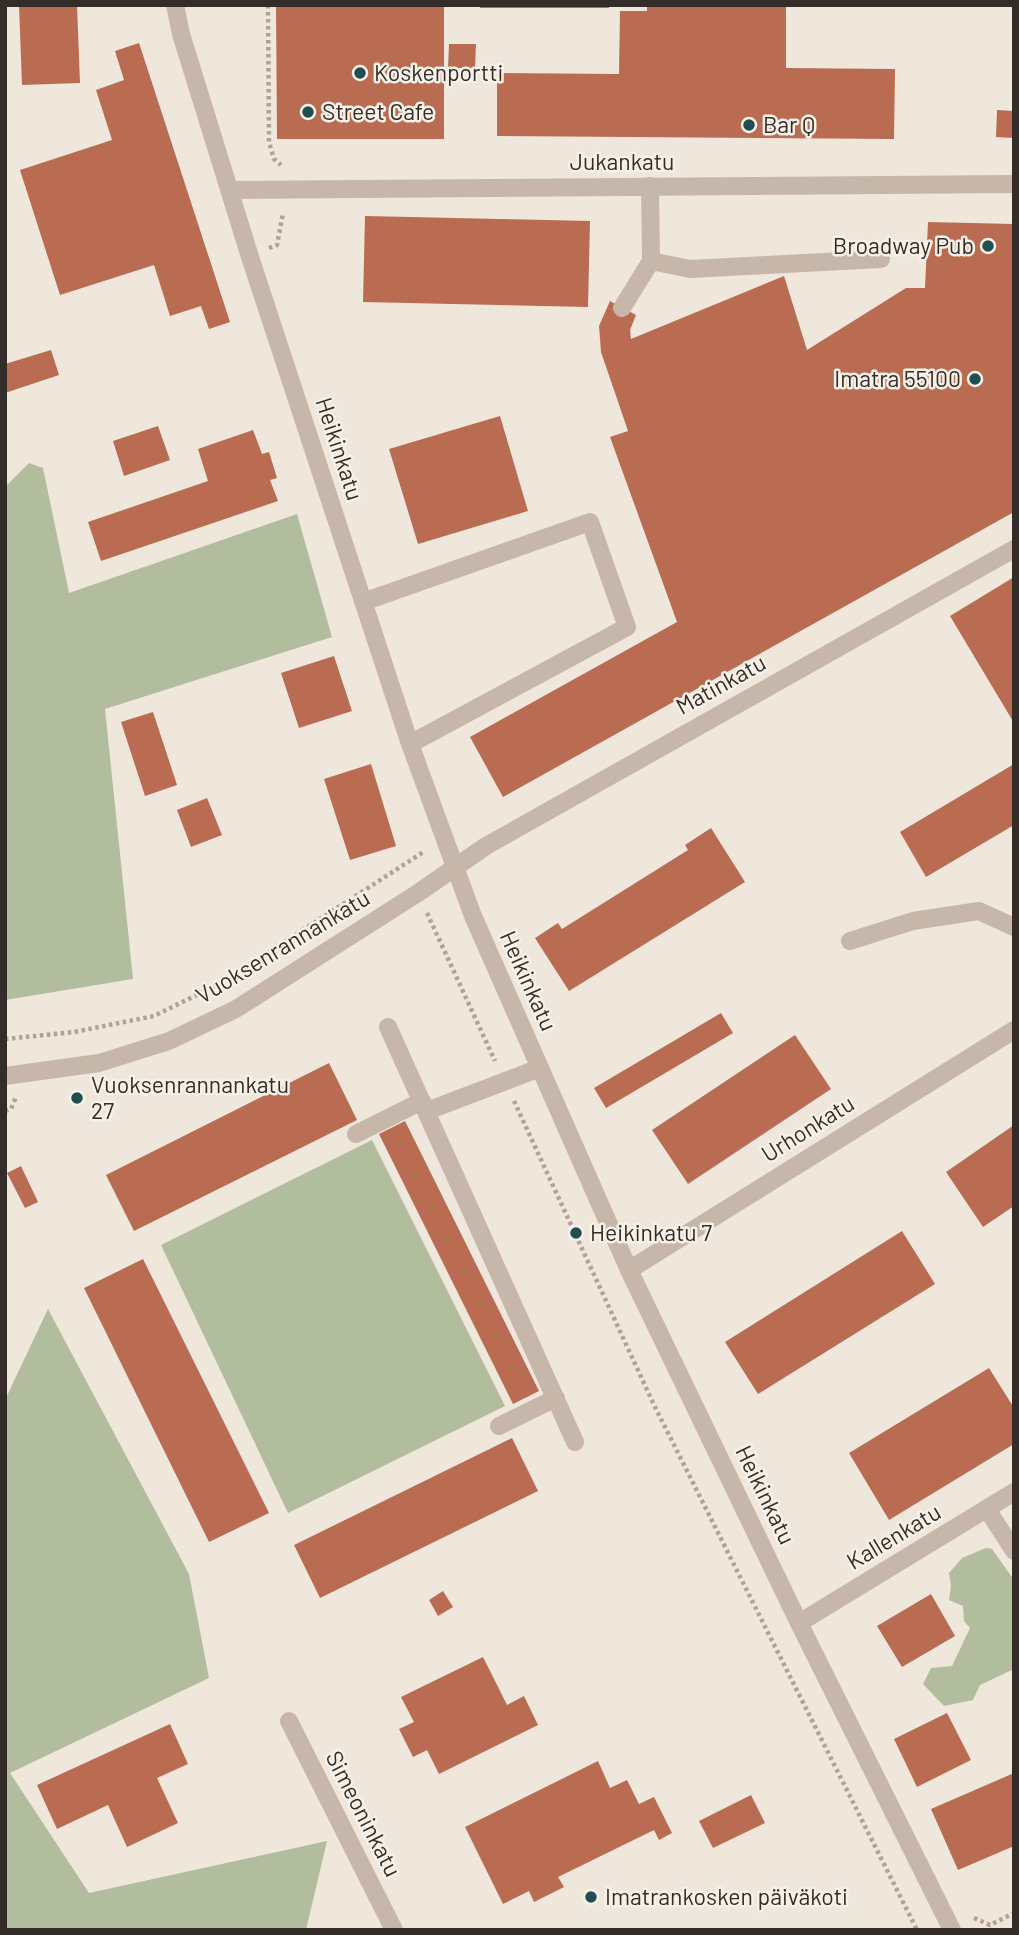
<!DOCTYPE html>
<html>
<head>
<meta charset="utf-8">
<style>
  body { margin:0 }
  #map { position:relative; width:1019px; height:1935px; overflow:hidden; background:#efe7dc; font-family:Barlow,sans-serif }
  canvas { display:block }
  .frame { position:absolute; inset:0; border:7px solid #342c28; pointer-events:none }
</style>
</head>
<body>
<div id="map">
<canvas width="1019" height="1935"></canvas>
<div class="frame"></div>
</div>
<script>
const ctx = document.querySelector('canvas').getContext('2d');
ctx.lineJoin = 'round';
function fillPath(path, color) { ctx.fillStyle = color; ctx.fill(path, 'evenodd'); }
function trace(path, color, width, dash) { ctx.strokeStyle = color; ctx.lineWidth = width; ctx.lineCap = dash ? 'butt' : 'round'; ctx.setLineDash(dash || []); ctx.stroke(path); }
function write(font, color, halo, rows, align = 'center') {
  ctx.font = font + ' Barlow,sans-serif'; ctx.lineWidth = 5; ctx.setLineDash([]); ctx.textBaseline = 'middle'; ctx.strokeStyle = halo; ctx.fillStyle = color; for (const [text, x, y, turn = 0] of rows) {
    ctx.save(); ctx.translate(x, y); ctx.rotate((+turn || 0) * Math.PI / 180); ctx.textAlign = isNaN(turn) ? turn : align; if (halo) ctx.strokeText(text, 0, 0); ctx.fillText(text, 0, 0); ctx.restore();
  }
}
fillPath(new Path2D(`
  M29,463L43,468L69,593L297,514L332,637L105,709L133,979L5,1000V487Z
  M372,1140L505,1406L288,1513L161,1245Z
  M48,1309L189,1574L209,1678L10,1773L89,1893L327,1841L306,1930H5V1400Z
  M986,1548L992,1549L1014,1580V1669L980,1685L973,1700L944,1706L923,1684L931,1668L952,1666L970,1628L964,1621L963,1606L949,1600L951,1586L949,1573L962,1558Z`), '#b2bd9e');
fillPath(new Path2D(`
  M19,5H77L80,83L22,85Z
  M276,5H444V139H277Z
  M480,5H609V8H480Z
  M647,5H786V68L895,69L894,139L497,136V73L619,74L620,11H647Z
  M139,43L230,322L209,329L201,306L170,316L154,265L60,295L20,170L112,140L96,90L124,80L115,51Z
  M449,44H476L475,68H448Z
  M997,110L1014,111V138L996,137Z
  M365,216L590,221L588,307L363,302Z
  M928,222L1014,224V512L503,797L470,737L677,622L610,437L628,431L601,352L599,326L610,301L636,315L630,330L631,339L784,276L807,350L906,288H925Z
  M51,350L59,375L5,393V364Z
  M500,416L528,511L418,544L389,449Z
  M158,426L170,460L124,476L113,441Z
  M253,430L262,454L269,452L277,478L270,480L278,501L101,561L88,522L208,481L198,449Z
  M1014,577V723L950,616Z
  M334,656L352,711L299,728L281,673Z
  M153,712L177,785L145,796L121,722Z
  M371,764L396,846L350,860L324,779Z
  M1014,764V825L926,877L900,832Z
  M207,798L222,835L191,847L177,810Z
  M711,828L745,882L569,991L535,938L558,923L562,929L688,850L685,845Z
  M721,1013L733,1033L606,1108L594,1088Z
  M795,1035L831,1089L688,1184L652,1130Z
  M329,1063L357,1120L134,1231L106,1175Z
  M405,1121L539,1391L513,1404L379,1134Z
  M1014,1125V1206L983,1227L946,1172Z
  M21,1166L38,1202L25,1208L7,1173Z
  M902,1231L935,1284L758,1394L725,1342Z
  M143,1259L269,1513L209,1542L84,1288Z
  M989,1368L1014,1408V1444L889,1520L849,1453Z
  M512,1438L538,1491L320,1598L294,1545Z
  M443,1591L453,1607L438,1616L429,1600Z
  M931,1594L955,1636L902,1667L877,1626Z
  M483,1657L507,1705L524,1696L538,1725L439,1774L427,1750L413,1757L399,1729L414,1722L401,1697Z
  M947,1713L971,1760L917,1787L894,1739Z
  M170,1724L188,1764L157,1778L178,1823L127,1847L108,1805L57,1829L37,1785Z
  M598,1761L610,1788L627,1780L639,1804L654,1797L672,1833L659,1840L654,1830L558,1877L564,1887L534,1902L529,1891L503,1904L465,1827Z
  M1014,1773V1846L958,1870L931,1809Z
  M751,1795L765,1823L713,1848L699,1821Z`), '#b96c51');
trace(new Path2D(`
  M268,5L269,142L274,159L281,165
  M269,248L277,245L283,213
  M427,913L495,1061
  M5,1039L74,1032L154,1016L221,983L425,851
  M514,1101L654,1405L917,1930
  M5,1111L11,1109L16,1097
  M974,1918L990,1925L1014,1913`), '#b2a194', 4.5, [3.5, 3.5]);
trace(new Path2D(`
  M175,5L181,34L250,257L410,744L473,916L629,1270L799,1623L952,1930
  M231,190L1014,184
  M651,261L690,269L881,259
  M622,308L651,261L650,186
  M363,602L590,522L627,627L410,744
  M850,941L913,921L979,911L1014,927
  M388,1027L575,1442
  M5,1076L99,1063L169,1041L236,1009L418,893L486,846L1014,549
  M427,1111L540,1068
  M356,1134L422,1101
  M629,1270L1014,1030
  M499,1426L556,1398
  M987,1509L1014,1551
  M799,1623L1014,1492
  M289,1721L394,1930`), '#c6b7aa', 18);
for (const [x, y, r, color] of [
  [360,73,7,"#224d51"],
  [308,112,7,"#224d51"],
  [749,125,7,"#224d51"],
  [988,246,7,"#224d51"],
  [975,379,7,"#224d51"],
  [77,1098,7,"#224d51"],
  [576,1233,7,"#224d51"],
  [591,1897,7,"#224d51"]
]) { const dot = new Path2D(); dot.arc(x, y, r, 0, 2 * Math.PI); ctx.fillStyle = color; ctx.fill(dot); trace(dot, '#f7f1e8', 2.5); }
write('23px', '#342c28', '#f7f1e8', [
  ["Koskenportti",374,73],
  ["Street Cafe",322,112],
  ["Bar Q",763,125],
  ["Broadway Pub",974,246,"right"],
  ["Imatra 55100",961,379,"right"],
  ["Vuoksenrannankatu",91,1085],
  ["27",91,1111],
  ["Heikinkatu 7",590,1233],
  ["Imatrankosken päiväkoti",605,1897]
], 'left');
write('23px', '#342c28', '#f7f1e8', [
  ["Jukankatu",622,162],
  ["Heikinkatu",339,449,72],
  ["Matinkatu",721,685,-29],
  ["Vuoksenrannankatu",283,947,-31],
  ["Heikinkatu",528,981,66],
  ["Urhonkatu",808,1129,-32],
  ["Heikinkatu",765,1495,64],
  ["Kallenkatu",894,1537,-31],
  ["Simeoninkatu",363,1814,63]
]);
</script>
</body>
</html>
